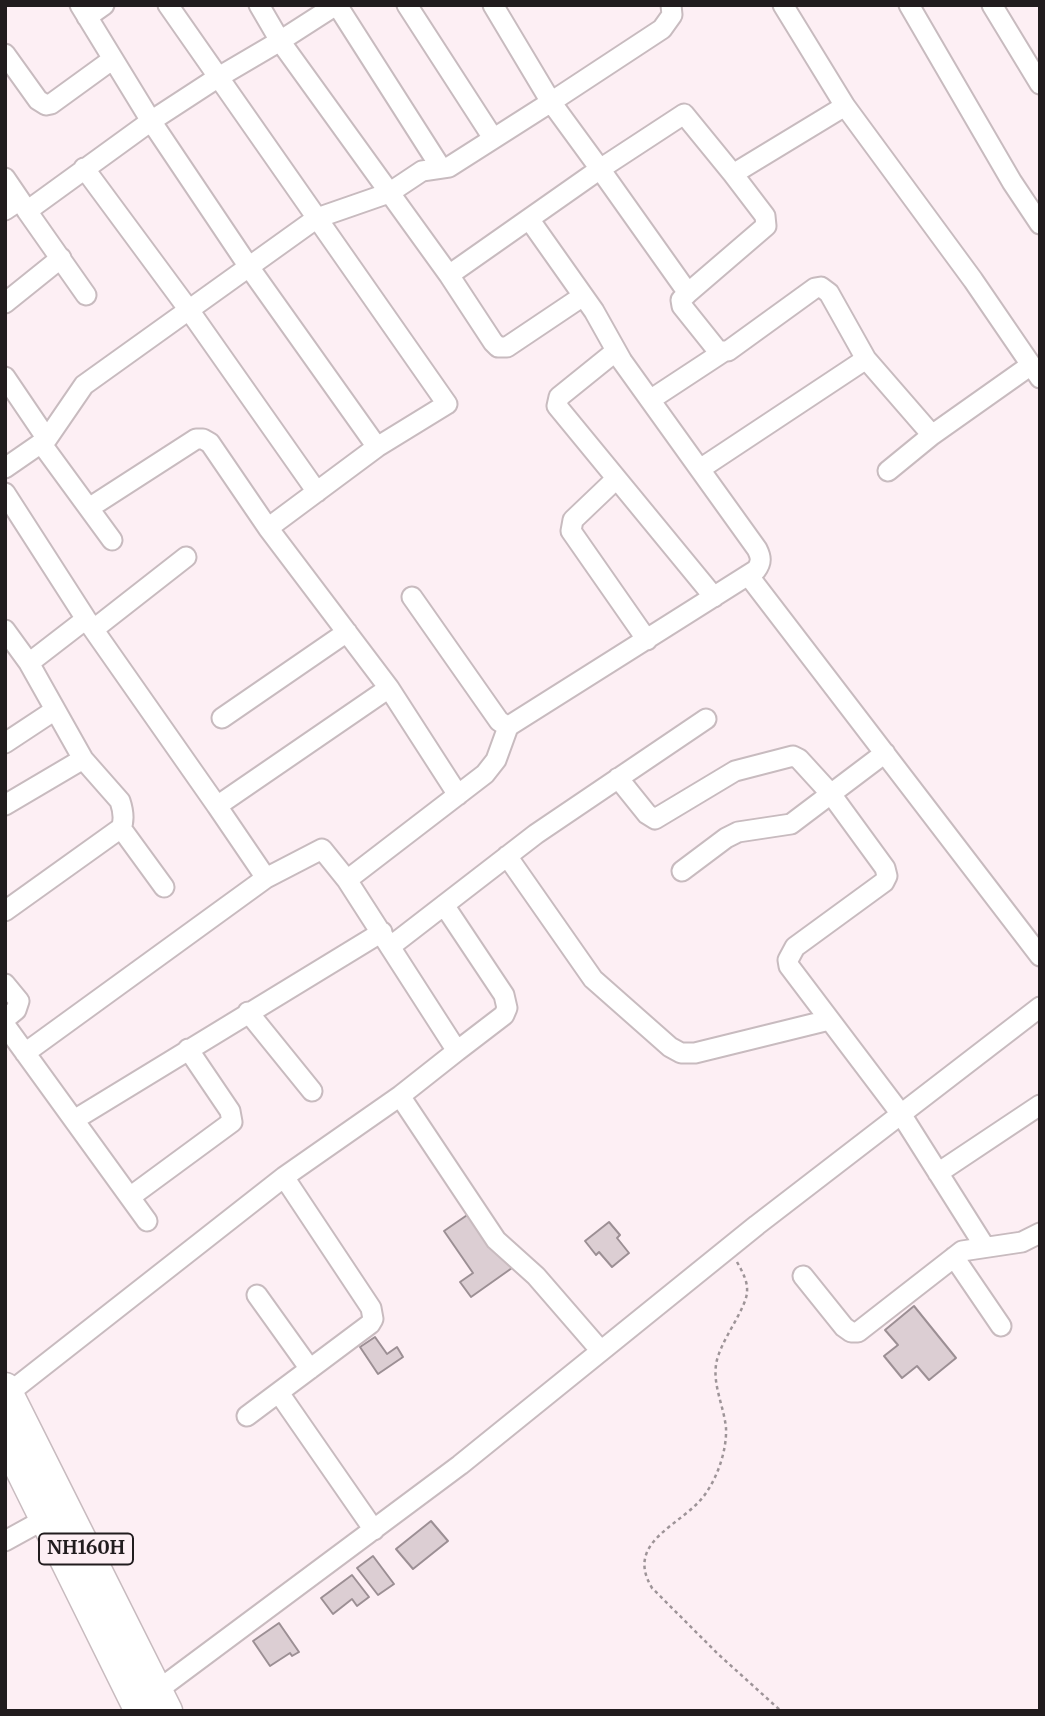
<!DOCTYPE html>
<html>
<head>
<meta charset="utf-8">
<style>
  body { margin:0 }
  #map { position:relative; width:1045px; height:1716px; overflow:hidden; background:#fdeff4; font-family:Merriweather,serif }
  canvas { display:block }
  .frame { position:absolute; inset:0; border:7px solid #211c1e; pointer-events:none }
</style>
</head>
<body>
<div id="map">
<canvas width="1045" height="1716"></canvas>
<div class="frame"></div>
</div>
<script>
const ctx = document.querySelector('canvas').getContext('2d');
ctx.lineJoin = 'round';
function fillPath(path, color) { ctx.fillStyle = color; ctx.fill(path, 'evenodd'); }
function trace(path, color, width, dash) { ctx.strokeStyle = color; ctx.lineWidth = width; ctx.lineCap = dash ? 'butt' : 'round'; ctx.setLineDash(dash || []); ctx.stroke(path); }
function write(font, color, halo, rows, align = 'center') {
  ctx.font = font + ' Merriweather,serif'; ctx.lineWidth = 7; ctx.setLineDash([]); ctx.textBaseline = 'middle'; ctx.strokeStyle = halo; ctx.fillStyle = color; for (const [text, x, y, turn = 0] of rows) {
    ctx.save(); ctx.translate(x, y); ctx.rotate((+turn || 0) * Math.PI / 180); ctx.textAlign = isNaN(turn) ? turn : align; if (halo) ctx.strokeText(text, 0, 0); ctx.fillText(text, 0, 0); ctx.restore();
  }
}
const building = new Path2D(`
  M473,1211L512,1268L471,1297L460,1282L473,1273L444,1231Z
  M609,1222L620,1235L617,1238L629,1253L612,1267L599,1252L596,1255L585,1241Z
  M914,1306L956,1358L929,1380L917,1366L902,1378L884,1356L898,1345L885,1330Z
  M375,1337L387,1354L397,1347L403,1357L378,1374L360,1347Z
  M431,1521L448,1541L413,1569L396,1549Z
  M373,1556L394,1584L378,1595L357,1568Z
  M352,1575L369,1597L357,1606L352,1599L333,1614L321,1598Z
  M279,1623L299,1652L292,1656L290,1653L270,1666L253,1641Z`);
fillPath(building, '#dcced3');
trace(building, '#9c8f94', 2);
const minor = new Path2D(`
  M168,5L447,404L377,447L249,267L151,121L217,78L280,41L449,275L493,342L498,347H507L583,296
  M259,5L280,41L336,5
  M337,5L441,168
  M407,5L493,138
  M493,5L551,102L662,29L672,15L671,5
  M783,5L845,106L973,280L1040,378
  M909,5L1012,182L1040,224
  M992,5L1040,84
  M87,17L104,5
  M5,54L38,100L46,105L51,104L113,59
  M84,168L189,310L317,492
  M5,178L20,200L5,210
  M20,200L27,211L151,121L80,5
  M27,211L86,295
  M449,275L600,169L688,293L681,300L682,306L718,351H728L815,288L821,287L829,293L866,359L932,435
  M688,293L766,226L765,216L733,174
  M5,303L61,258
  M616,351L559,397L557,406L714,597
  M5,377L47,439
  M650,400L723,352
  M41,443L112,540
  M5,468L47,439L84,385L317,218L389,193L422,171L449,167L551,102L600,169L684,114L733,174L845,106
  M700,469L866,359
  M888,471L932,435L1031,365
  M616,479L573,520L571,531L647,640
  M5,493L86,619L217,806L389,688L268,528L377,447
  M89,508L196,439H203L210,443L268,528
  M748,575L1040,956
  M412,597L499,721L508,727
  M94,629L186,557
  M5,630L29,663
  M389,688L458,795
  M222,718L347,632
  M5,743L55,710
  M618,778L647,814L655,819L735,771L793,756L799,759L831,794L885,868L887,876L884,882L795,947L788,960L789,966L901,1114L985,1247
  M5,805L83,759L29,663L86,619
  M121,828L164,887
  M507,856L593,979L670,1047L681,1053H695L829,1020
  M682,871L726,838L738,832L791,824L885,753
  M347,880L485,774L496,760L508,727L512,724L756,570C762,562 761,557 757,549L622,361L594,311L529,219
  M444,905L504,995L507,1008L504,1015L457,1051
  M5,911L121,828C125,819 123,810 120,801L83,759
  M391,946L536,834L706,719
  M5,984L19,1001L16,1010L5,1019
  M248,1012L312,1091
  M5,1025L147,1221
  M25,1053L266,878
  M400,1096L496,1240L536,1276L601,1351
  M74,1120L382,932
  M938,1173L1040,1105
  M130,1197L232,1122L230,1111L188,1049
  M954,1257L1001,1326
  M803,1276L844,1327L851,1332H858L962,1251L1022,1242L1040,1233
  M257,1295L310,1369
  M279,1393L374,1530
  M5,1396L284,1177L400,1096L457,1051L347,880L322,849L266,878L217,806
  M247,1416L370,1324L373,1319L371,1308L284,1177
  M5,1541L45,1519
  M150,1696L460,1465L757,1225L1040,1007`);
const highway = new Path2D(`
  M5,1388L167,1711
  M5,1438L140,1711`);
trace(minor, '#c8bbbf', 23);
trace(highway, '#c8bbbf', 33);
trace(new Path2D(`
  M737,1262C742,1271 748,1281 747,1292C746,1310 719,1342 716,1365C713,1386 724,1407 726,1428C727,1449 718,1476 706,1493C685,1525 623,1540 652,1588L718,1654L781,1711`), '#9e9498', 2.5, [3.5, 3.5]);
trace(minor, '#fff', 19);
trace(highway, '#fff', 30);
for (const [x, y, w] of [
  [86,1549,94]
]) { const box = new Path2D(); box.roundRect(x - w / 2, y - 15.5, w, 31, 5); ctx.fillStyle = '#fdeff4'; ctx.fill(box); trace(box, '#211c1e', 2); }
write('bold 19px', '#211c1e', null, [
  ["NH160H",86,1549]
]);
</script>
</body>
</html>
